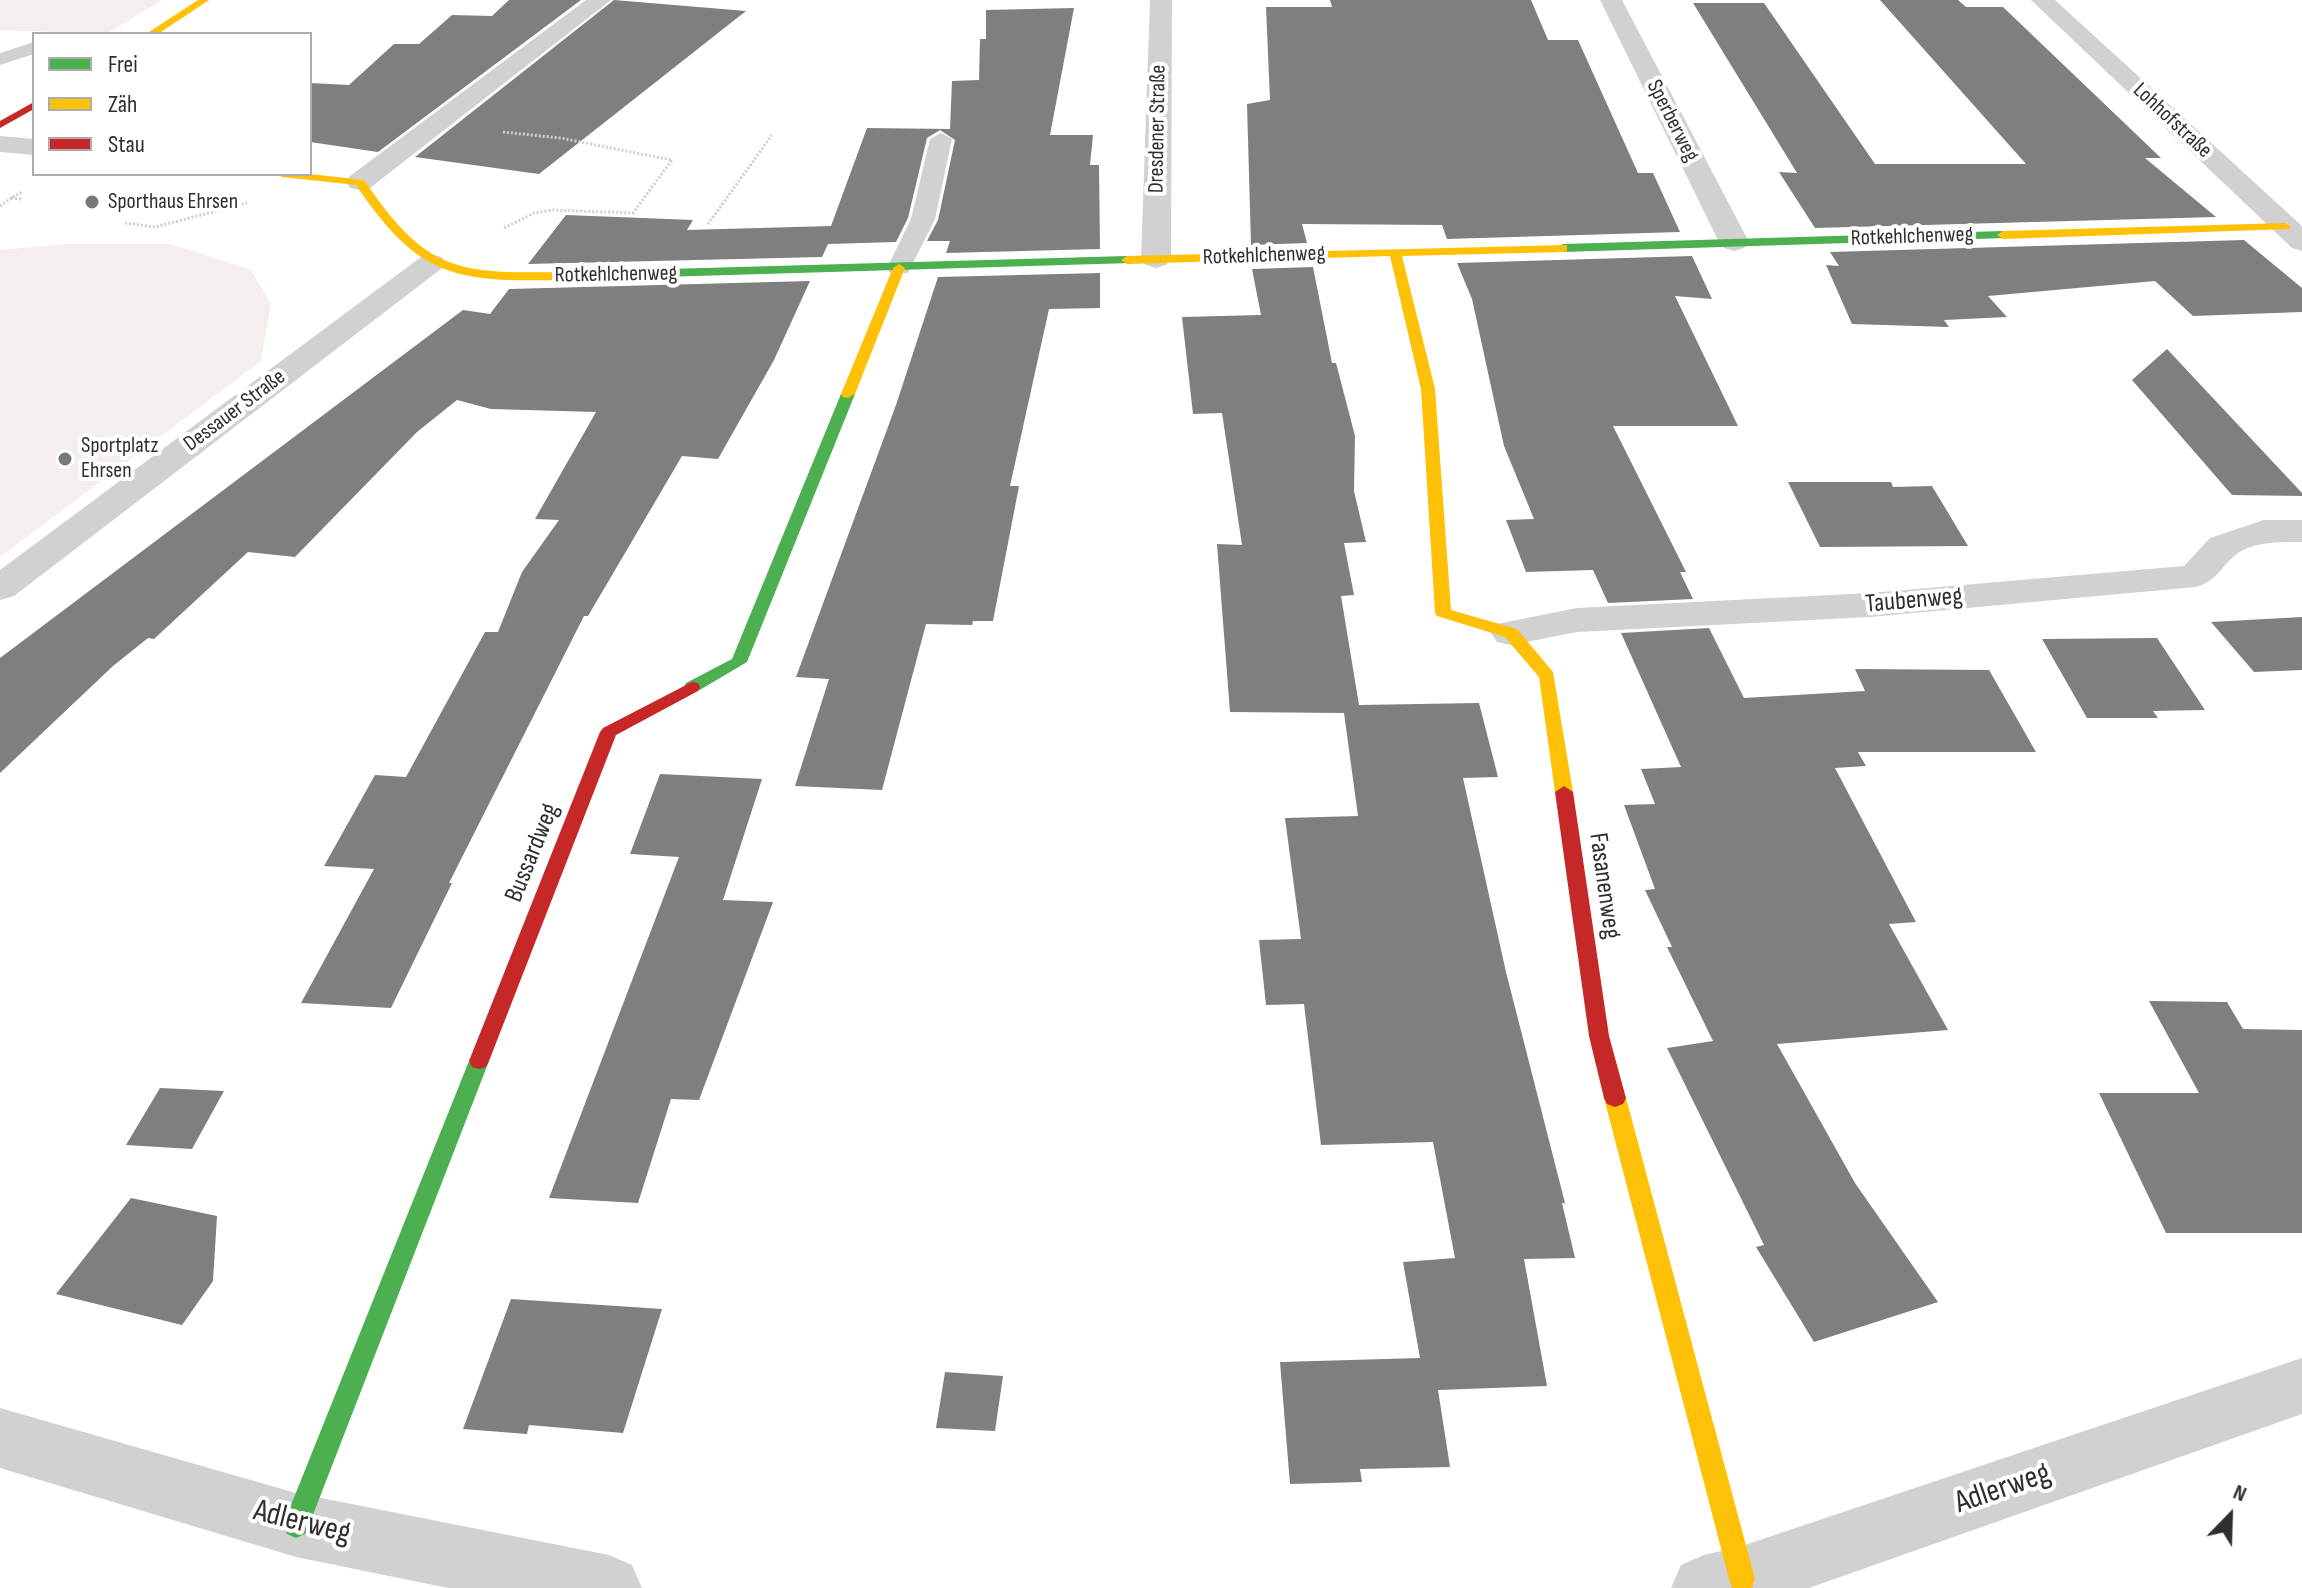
<!DOCTYPE html>
<html>
<head>
<meta charset="utf-8">
<style>
  body { margin:0 }
  #map { position:relative; width:2302px; height:1588px; overflow:hidden; background:#fff; font-family:"Sofia Sans Condensed",sans-serif }
  canvas { display:block }
  .legend { position:absolute; left:32px; top:32px; width:280px; height:144px; box-sizing:border-box; background:#fff; border:2px solid #acacac; margin:0; padding:10px 14px; list-style:none; font-size:24px; color:#2f2f2f }
  .legend li { display:flex; align-items:center; gap:16px; height:40px }
  .legend b { width:40px; border:2px solid #acacac }
  .north { position:absolute; left:2190px; top:1476px; width:80px; height:80px; -webkit-text-stroke:6px #fff; paint-order:stroke; rotate:23deg; font-size:22px; font-weight:700; line-height:32px; text-align:center; color:#2f2f2f }
  .north::after { content:''; display:block; margin:auto; width:28px; height:36px; background:#2f2f2f; clip-path:polygon(50% 0,100% 100%,50% 72%,0 100%) }
</style>
</head>
<body>
<div id="map">
<canvas width="2302" height="1588"></canvas>
<ul class="legend">
<li><b style="height:10px;background:#4caf50"></b>Frei</li>
<li><b style="height:10px;background:#ffc107"></b>Zäh</li>
<li><b style="height:10px;background:#c62828"></b>Stau</li>
</ul>
<div class="north">N</div>
</div>
<script>
const ctx = document.querySelector('canvas').getContext('2d');
ctx.lineJoin = 'round';
function fillPath(path, color) { ctx.fillStyle = color; ctx.fill(path, 'evenodd'); }
function trace(path, color, width, dash) { ctx.strokeStyle = color; ctx.lineWidth = width; ctx.lineCap = dash ? 'butt' : 'round'; ctx.setLineDash(dash || []); ctx.stroke(path); }
function write(font, color, halo, rows, align = 'center') {
  ctx.font = font + ' "Sofia Sans Condensed",sans-serif'; ctx.lineWidth = 8; ctx.setLineDash([]); ctx.textBaseline = 'middle'; ctx.strokeStyle = halo; ctx.fillStyle = color; for (const [text, x, y, turn = 0] of rows) {
    ctx.save(); ctx.translate(x, y); ctx.rotate((+turn || 0) * Math.PI / 180); ctx.textAlign = isNaN(turn) ? turn : align; if (halo) ctx.strokeText(text, 0, 0); ctx.fillText(text, 0, 0); ctx.restore();
  }
}
fillPath(new Path2D(`
  M0,0H162L106,34L0,30Z
  M67,244H170L251,270L271,304L261,361L0,557V250Z`), '#f4eeed');
fillPath(new Path2D(`
  M509,0H581L378,152L310,142V83L349,85L394,44H419L452,15L492,16Z
  M614,0L746,11L539,174L415,157Z
  M1330,0H1531L1548,40H1578L1638,173H1653L1680,232L1447,239L1442,225L1302,224L1307,243L1251,245L1247,104L1270,100L1266,7H1332Z
  M1880,0H1958L1966,7H2003L2161,158H2145L2216,217L1815,228L1779,172L1797,173L1693,3H1764L1875,164H2026Z
  M1074,8L1050,135H1093L1090,165H1099L1100,249L946,253L950,241H927L938,220L955,140L940,130L927,138L908,218L896,242L828,244L822,257L528,264L566,215L693,220L687,230L831,226L867,128L950,129L952,81L979,80L980,39H986V10Z
  M2244,240L2302,288V312L2193,316L2155,281L1988,296L2007,317L1944,320L1949,327L1852,324L1826,265L1839,266L1830,252Z
  M1692,256L1712,299L1675,296L1738,426H1613L1686,572H1680L1693,599L1608,603L1593,570L1526,572L1506,520L1534,519L1504,446L1472,299L1457,263Z
  M1313,267L1332,363H1336L1355,436L1354,491L1366,542L1344,543L1354,595L1341,596L1359,705L1479,703L1498,777L1463,778L1506,972L1565,1203H1562L1575,1258L1524,1259L1547,1386L1438,1390L1450,1467L1360,1469L1362,1482L1290,1484L1280,1362L1420,1358L1403,1262L1455,1258L1433,1142L1321,1145L1304,1004L1266,1005L1259,940L1301,939L1285,818L1358,816L1344,713L1230,712L1217,544L1242,545L1222,413L1193,414L1182,317L1261,315L1252,269Z
  M1100,273V308L1049,309L1010,486H1019L993,621H973L972,625L926,624L882,790L795,786L829,679L796,677L896,405L938,277Z
  M810,281L774,360L718,459L682,456L588,616H584L449,883H452L391,1008L301,1003L374,869L324,866L375,775L406,777L485,632H498L522,572L559,520L535,519L596,412L491,409L457,400L417,432L295,557L248,552L154,639L148,638L113,666L0,773V658L463,310L490,314L509,289Z
  M2167,349L2302,493V496L2232,495L2132,380Z
  M1788,482H1891L1893,487L1932,486L1968,546L1820,547Z
  M2302,617V670L2254,672L2211,622Z
  M1709,628L1744,698L1865,691L1855,669L1989,670L2036,752H1858L1866,766L1835,768L1916,922L1889,924L1948,1030L1777,1044L1855,1183L1938,1302L1814,1342L1756,1247L1764,1245L1667,1048L1713,1041L1667,947H1672L1645,890L1655,889L1624,805L1655,804L1641,769L1681,767L1621,633Z
  M2157,638L2205,710L2153,711L2158,718H2087L2042,639Z
  M660,774L762,779L723,900L773,902L699,1100L671,1099L638,1203L549,1198L679,857L630,854Z
  M2149,1001L2227,1002L2243,1029L2302,1030V1233H2166L2099,1093H2199Z
  M160,1088L224,1091L192,1149L126,1145Z
  M131,1198L217,1216L213,1281L182,1325L56,1294Z
  M511,1299L662,1309L623,1433L529,1425L527,1434L463,1429Z
  M945,1372L1003,1376L995,1431L936,1428Z`), '#7f7f7f');
trace(new Path2D(`
  M503,132L560,138L672,160L633,213L553,210L534,213L504,228
  M21,199L11,198L22,192
  M0,206L11,198
  M125,223L155,227L247,203
  M708,224L772,135`), '#cfcfcf', 3, [2, 2]);
fillPath(new Path2D(`
  M34,42V54L0,65V53Z
  M941,133L952,139L935,219L908,273H890L887,268L911,219L930,139Z`), '#d1d1d1');
fillPath(new Path2D(`
  M586,0H611L370,188L360,190L350,188L346,182L350,176Z
  M1150,0H1172L1171,259L1166,265L1156,268L1146,265L1141,259Z
  M1600,0H1622L1749,242L1744,248L1734,251L1724,248L1719,242Z
  M2031,0H2055L2302,226V251L2292,248Z
  M0,136L34,139V155L0,152Z
  M431,254L441,257L446,263L441,269L14,596L0,600V570L421,257Z
  M2264,520H2302V542C2280,542 2252,541 2234,556C2220,569 2214,583 2195,587L1870,617L1577,632L1511,645L1497,642L1491,633L1497,624L1577,608L1870,593L2184,566L2210,538Z
  M2302,1358V1414L1809,1588H1671L1681,1565L1704,1555L1742,1546Z
  M0,1408L296,1493L609,1555L632,1565L642,1588H448L296,1557L0,1468Z`), '#d1d1d1');
fillPath(new Path2D(`
  M2003,231L2007,232V238L1563,252L1557,248L1563,244Z
  M1127,256L1131,257V263L562,280L556,276L562,272Z
  M848,390L855,394L747,662L698,691H686L684,687L686,683L732,659L841,394Z
  M479,1053L486,1055L489,1061L309,1525L305,1534L296,1538L287,1534L283,1525L469,1061L472,1055Z`), '#4caf50');
fillPath(new Path2D(`
  M198,0H209L158,34H146Z
  M276,174H310L364,180C426,271 455,274 562,272L568,276L562,280C454,282 419,278 356,185L282,177Z
  M2285,223L2291,227L2289,229L2003,239L1997,235L2003,231Z
  M1567,245V251L1563,252L1402,256L1435,389L1451,610L1517,629L1553,672L1573,792L1564,798L1555,792L1539,677L1505,637L1437,616L1435,613L1421,389L1390,256L1127,264L1121,260L1127,256Z
  M899,264L905,268L855,394L848,398L843,397L841,394L893,268Z
  M1615,1089L1623,1092L1626,1098L1755,1579L1752,1588H1732L1729,1579L1604,1098L1607,1092Z`), '#ffc107');
fillPath(new Path2D(`
  M34,102V109L0,128V121Z
  M692,682L698,683L700,687L698,691L616,735L489,1061L486,1067L479,1069L472,1067L469,1061L600,732L603,728Z
  M1564,786L1573,792L1609,1036L1626,1098L1623,1104L1615,1107L1607,1104L1604,1098L1589,1036L1555,792Z`), '#c62828');
for (const [x, y, r, color] of [
  [92,202,8,"#787878"],
  [65,459,8,"#787878"]
]) { const dot = new Path2D(); dot.arc(x, y, r, 0, 2 * Math.PI); ctx.fillStyle = color; ctx.fill(dot); trace(dot, '#fff', 3); }
write('22px', '#2f2f2f', '#fff', [
  ["Sperberweg",1672,121,63],
  ["Lohhofstraße",2172,121,43],
  ["Dresdener Straße",1158,129,-89],
  ["Rotkehlchenweg",1912,237,-2],
  ["Rotkehlchenweg",1264,256,-2],
  ["Rotkehlchenweg",616,275,-1],
  ["Dessauer Straße",235,411,-37]
]);
write('22px', '#2f2f2f', '#fff', [
  ["Sporthaus Ehrsen",108,202],
  ["Sportplatz",81,446],
  ["Ehrsen",81,471]
], 'left');
write('26px', '#2f2f2f', '#fff', [
  ["Taubenweg",1914,601,-5],
  ["Bussardweg",533,853,-68],
  ["Fasanenweg",1604,886,82]
]);
write('32px', '#2f2f2f', '#fff', [
  ["Adlerweg",2003,1489,-19],
  ["Adlerweg",302,1523,14]
]);
</script>
</body>
</html>
